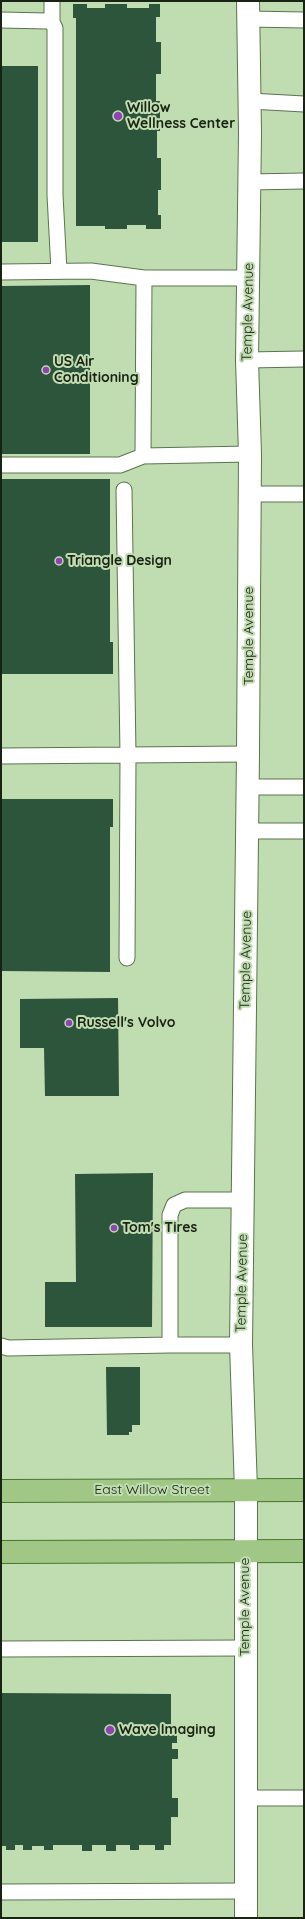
<!DOCTYPE html>
<html>
<head>
<meta charset="utf-8">
<style>
  body { margin:0 }
  #map { position:relative; width:305px; height:1919px; overflow:hidden; background:#c0dcb1; font-family:Quicksand,sans-serif }
  canvas { display:block }
  .frame { position:absolute; inset:0; border:2px solid #192313; pointer-events:none }
</style>
</head>
<body>
<div id="map">
<canvas width="305" height="1919"></canvas>
<div class="frame"></div>
</div>
<script>
const ctx = document.querySelector('canvas').getContext('2d');
ctx.lineJoin = 'round';
function fillPath(path, color) { ctx.fillStyle = color; ctx.fill(path, 'evenodd'); }
function trace(path, color, width, dash) { ctx.strokeStyle = color; ctx.lineWidth = width; ctx.lineCap = dash ? 'butt' : 'round'; ctx.setLineDash(dash || []); ctx.stroke(path); }
function write(font, color, halo, rows, align = 'center') {
  ctx.font = font + ' Quicksand,sans-serif'; ctx.lineWidth = 4; ctx.setLineDash([]); ctx.textBaseline = 'middle'; ctx.strokeStyle = halo; ctx.fillStyle = color; for (const [text, x, y, turn = 0] of rows) {
    ctx.save(); ctx.translate(x, y); ctx.rotate((+turn || 0) * Math.PI / 180); ctx.textAlign = isNaN(turn) ? turn : align; if (halo) ctx.strokeText(text, 0, 0); ctx.fillText(text, 0, 0); ctx.restore();
  }
}
fillPath(new Path2D(`
  M73,4H87V8H105V4H127V8H149V4H160V17H156V42H161V74H156V101H160V131H157V158H161V190H158V215H161V229H146V225H127V229H105V226H76V18H73Z
  M1,66H38V242H1Z
  M90,285V454H1V286Z
  M1,479H110V642H113V674H1Z
  M1,799H113V827H110V972L1,971Z
  M118,998L119,1096H45L44,1048H20V999Z
  M153,1173L152,1327H45V1282H76L75,1174Z
  M106,1367H140V1425H132V1432H129V1435H107Z
  M1,1693L171,1694V1733H177V1743H172V1749H178V1759H172V1798H178V1817H171V1845H164V1850H155V1845H139V1850H130V1845H116V1851H106V1845H92V1851H82V1845H53V1850H44V1846H32V1850H23V1845H15V1850H6V1846H1Z`), '#2c553b');
const service = new Path2D(`
  M52,1V22L55,28V195L59,271
  M248,19L304,20
  M1,20L48,21L52,22
  M250,101L304,104
  M249,182L304,181
  M1,272L91,271L144,278
  M248,278H144L143,456L250,454
  M247,360L304,359
  M1,465H120L143,456
  M124,490L128,755L127,958
  M249,494H304
  M1,756L248,754
  M248,787H304
  M248,831H304
  M241,1345H170V1215L174,1205L185,1200H243
  M1,1346L8,1348L170,1345
  M1,1649L246,1648
  M244,1798H304
  M1,1892L246,1891`);
const secondary = new Path2D(`
  M246,1918V1490L241,1345L248,754L250,454L247,360L250,133L248,1`);
const primary = new Path2D(`
  M1,1491L304,1490
  M1,1552L304,1551`);
trace(service, '#5b744d', 17);
trace(secondary, '#5b744d', 24);
trace(primary, '#49752a', 24);
trace(service, '#fff', 15);
trace(secondary, '#fff', 22);
trace(primary, '#a1c787', 22);
for (const [x, y, r, color] of [
  [118,116,5,"#9243b3"],
  [46,370,4,"#9243b3"],
  [59,561,4,"#9243b3"],
  [69,1023,4,"#9243b3"],
  [114,1228,4,"#9243b3"],
  [110,1730,5,"#9243b3"]
]) { const dot = new Path2D(); dot.arc(x, y, r, 0, 2 * Math.PI); ctx.fillStyle = color; ctx.fill(dot); trace(dot, '#c0dcb1', 1.5); }
write('bold 14px', '#192313', '#c0dcb1', [
  ["Willow",127,108],
  ["Wellness Center",127,124],
  ["US Air",54,362],
  ["Conditioning",54,378],
  ["Triangle Design",67,561],
  ["Russell's Volvo",77,1023],
  ["Tom's Tires",122,1228],
  ["Wave Imaging",119,1730]
], 'left');
write('14px', '#192313', '#c0dcb1', [
  ["Temple Avenue",248,312,-89],
  ["Temple Avenue",249,636,-90],
  ["Temple Avenue",246,960,-89],
  ["Temple Avenue",242,1283,-89],
  ["East Willow Street",152,1490],
  ["Temple Avenue",245,1607,-90]
]);
</script>
</body>
</html>
